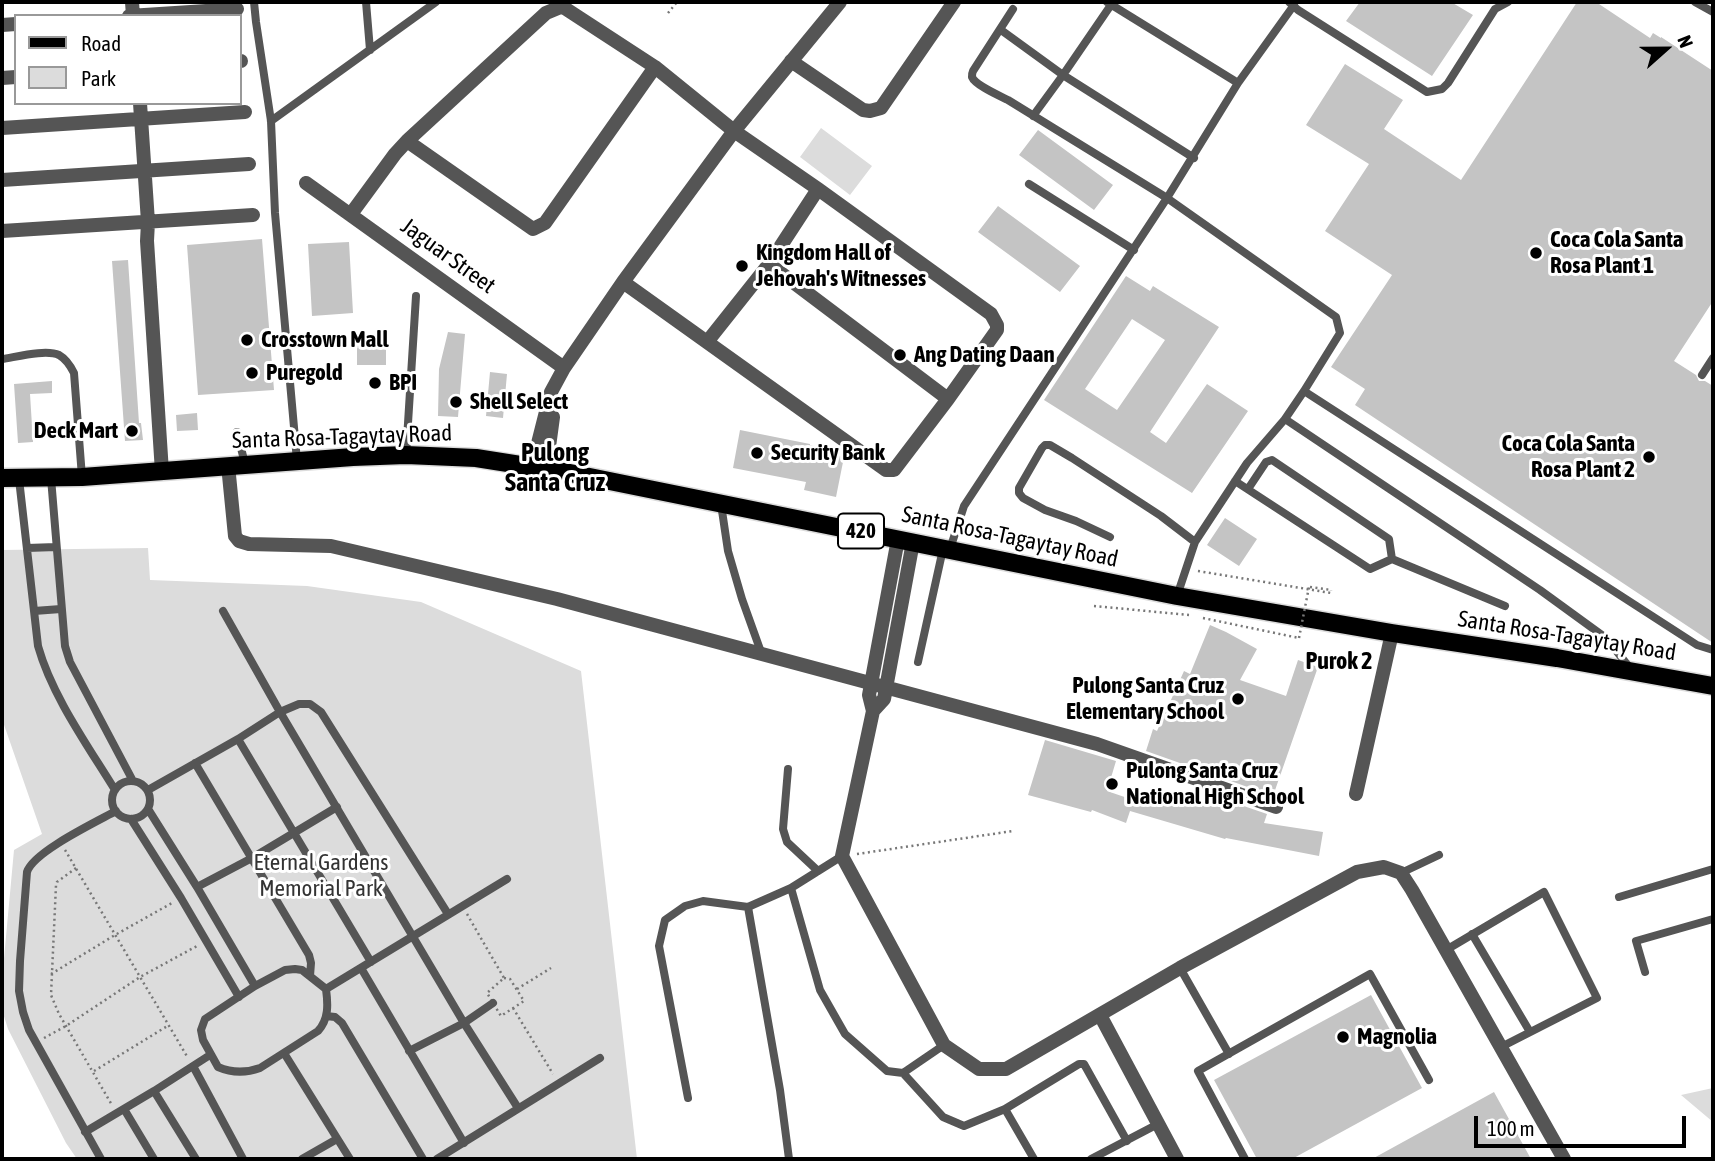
<!DOCTYPE html>
<html>
<head>
<meta charset="utf-8">
<style>
  body { margin:0 }
  #map { position:relative; width:1715px; height:1161px; overflow:hidden; background:#fff; font-family:"Asap Condensed",sans-serif }
  canvas { display:block }
  .frame { position:absolute; inset:0; border:4px solid #000; pointer-events:none }
  .legend { position:absolute; left:14px; top:14px; width:228px; height:91px; box-sizing:border-box; background:#fff; border:2px solid #999; margin:0; padding:9px 12px; list-style:none; font-size:21px; color:#000 }
  .legend li { display:flex; align-items:center; gap:14px; height:35px }
  .legend b { width:35px; border:2px solid #999 }
  .north { position:absolute; left:1631px; top:14px; width:70px; height:70px; -webkit-text-stroke:5px #fff; paint-order:stroke; rotate:69deg; font-size:19px; font-weight:700; line-height:28px; text-align:center; color:#000 }
  .north::after { content:''; display:block; margin:auto; width:24px; height:32px; background:#000; clip-path:polygon(50% 0,100% 100%,50% 72%,0 100%) }
  .scale { position:absolute; left:1474px; top:1116px; width:212px; height:32px; box-sizing:border-box; border:4px solid #000; border-top:0; padding-left:9px; font-size:21px; line-height:24px; white-space:nowrap; color:#000; -webkit-text-stroke:5px #fff; paint-order:stroke }
</style>
</head>
<body>
<div id="map">
<canvas width="1715" height="1161"></canvas>
<div class="frame"></div>
<ul class="legend">
<li><b style="height:9px;background:#000"></b>Road</li>
<li><b style="height:19px;background:#dcdcdc"></b>Park</li>
</ul>
<div class="north">N</div>
<div class="scale">100 m</div>
</div>
<script>
const ctx = document.querySelector('canvas').getContext('2d');
ctx.lineJoin = 'round';
function fillPath(path, color) { ctx.fillStyle = color; ctx.fill(path, 'evenodd'); }
function trace(path, color, width, dash) { ctx.strokeStyle = color; ctx.lineWidth = width; ctx.lineCap = dash ? 'butt' : 'round'; ctx.setLineDash(dash || []); ctx.stroke(path); }
function write(font, color, halo, rows, align = 'center') {
  ctx.font = font + ' "Asap Condensed",sans-serif'; ctx.lineWidth = 6; ctx.setLineDash([]); ctx.textBaseline = 'middle'; ctx.strokeStyle = halo; ctx.fillStyle = color; for (const [text, x, y, turn = 0] of rows) {
    ctx.save(); ctx.translate(x, y); ctx.rotate((+turn || 0) * Math.PI / 180); ctx.textAlign = isNaN(turn) ? turn : align; if (halo) ctx.strokeText(text, 0, 0); ctx.fillText(text, 0, 0); ctx.restore();
  }
}
fillPath(new Path2D(`
  M821,128L872,166L850,195L800,157Z
  M148,548L150,580L307,586L421,602L581,671L637,1159H77L66,1143L8,1029L2,1010V980L14,850L42,834L2,719V550Z
  M1713,1088V1122L1681,1095Z`), '#dcdcdc');
fillPath(new Path2D(`
  M1360,2H1451L1473,15L1432,76L1346,21Z
  M1577,2H1596L1650,38L1653,33L1661,38V37L1713,71V301L1674,361L1696,375L1699,381H1705L1713,386V643L1355,405L1365,389L1331,367L1392,275L1325,231L1369,164L1306,125L1345,64L1403,100L1384,129L1461,180Z
  M1038,130L1113,185L1094,210L1019,155Z
  M998,206L1080,266L1060,292L978,232Z
  M262,239L274,390L198,395L187,245Z
  M349,242L353,313L312,316L308,244Z
  M128,260L139,423H141L143,440L125,441L112,261Z
  M1126,276L1150,291L1153,286L1219,327L1150,432L1166,443L1207,384L1248,411L1192,493L1044,400ZM1132,319L1165,340L1117,410L1085,389Z
  M448,332L465,334L458,417L438,416L439,369Z
  M386,334V365H357V335Z
  M490,372L507,374L503,418L486,416Z
  M52,381V393L30,394L33,442L18,443L14,384Z
  M197,413L198,430L177,431L176,415Z
  M740,430L810,444V445L826,448L825,453L844,457L836,497L804,490L806,482L733,468Z
  M1225,518L1257,539L1239,566L1207,545Z
  M1210,625L1226,632L1257,649L1240,680L1286,696L1298,660L1318,667L1273,796L1146,751L1153,729L1157,731L1184,671L1190,674Z
  M1045,740L1116,761L1107,791L1145,804L1149,793L1193,806L1194,804L1202,807L1206,793L1267,814L1264,823L1323,832L1319,856L1226,838L1225,839L1130,811L1126,823L1092,810L1091,812L1028,795Z
  M1371,995L1422,1088L1292,1159H1257L1214,1080Z
  M1494,1092L1531,1159H1372Z`), '#c4c4c4');
const primary = new Path2D(`
  M2,478L82,477L353,457L406,455L476,458L565,472L1177,596L1392,633L1557,658L1713,686`);
trace(primary, '#dbdbdb', 21);
trace(new Path2D(`
  M668,13L677,2
  M1198,571L1331,593V590
  M1310,587L1331,590
  M1094,606L1189,615
  M1203,618L1299,638
  M65,850L188,1058
  M857,854L1013,831
  M76,868L57,882L56,885L51,995L59,1014L112,1105
  M467,914L504,978
  M51,974L115,935L172,903
  M504,978L510,979L524,1001L501,1016L487,993Z
  M517,989L551,968
  M513,1008L553,1074
  M44,1038L66,1026L140,977L197,946
  M94,1071L169,1025`), '#777', 2.5, [2, 3.5]);
trace(new Path2D(`
  M254,2L256,22L271,121L275,213L297,461
  M366,2L370,50
  M1107,2L1238,83
  M1289,2L1298,10L1427,92L1442,89L1448,83L1495,9L1508,2
  M1695,2L1713,12
  M1013,9L973,71C972,73 972,75 972,77C975,85 1000,96 1008,100L1167,198L1336,317L1340,333L1304,391L1285,419L1247,463L1195,542L1177,596
  M1001,30L1063,75L1194,158
  M1033,116L1063,75L1113,2
  M271,121L436,2
  M1029,184L1134,250
  M2,359C16,357 46,349 59,355C66,359 71,367 74,373L82,477
  M1702,375L1713,358
  M1304,391L1697,645L1713,650
  M1285,419L1540,590L1606,638L1630,668
  M237,432L245,464
  M406,455L416,296
  M51,478L65,646L70,662L133,781
  M19,479L38,646C52,696 88,746 115,790
  M1235,481L1370,569L1392,559L1505,606
  M1248,489L1266,462L1272,460L1389,539L1392,559
  M721,504L728,551L742,599L761,652
  M1110,537L1076,521L1045,510L1023,498L1019,493V488L1042,448L1045,445H1050L1072,458L1161,516L1195,542
  M27,548L56,547
  M950,549L964,506L1167,198L1238,83L1294,5
  M34,611L61,609
  M223,611L280,712L464,1023L518,1108
  M918,662L943,549
  M238,739L371,962
  M195,763L309,955L311,963L310,976
  M788,769L783,829L787,842L818,871
  M112 800a19 19 0 1 1 38 0a19 19 0 1 1-38 0Z
  M148,790L238,739L280,712L299,704H310L321,712L448,914
  M148,809L197,887L255,986
  M131,819L181,898L239,997
  M842,856L791,888L820,990L845,1034L887,1071L903,1073L944,1045
  M1401,873L1439,855
  M197,887L252,858L337,807
  M1619,897L1713,869
  M1472,934L1530,1032
  M1446,950L1544,892L1597,998L1501,1047
  M361,968L464,1143
  M1180,968L1229,1054
  M295,969L302,970L326,989C328,1004 329,1019 318,1031L260,1068C246,1073 232,1073 218,1067L203,1040L201,1030L205,1019L255,986L285,970Z
  M1645,972L1636,941L1713,919
  M326,989L507,879
  M326,1016L335,1017L342,1023L423,1159
  M409,1051L464,1023L493,1003
  M284,1053L350,1159
  M193,1066L243,1159
  M903,1073L943,1117L964,1126L1005,1109L1034,1159
  M154,1091L196,1159
  M688,1098L659,946L665,920L685,906L703,901L748,907
  M124,1109L154,1159
  M1005,1109L1079,1064H1084L1127,1141
  M85,1132L154,1091L210,1055
  M101,1159L29,1030L23,1012L19,991L20,961L27,872C33,852 96,822 116,811
  M302,1159L337,1139
  M437,1159L600,1058
  M789,1159L780,1090L748,907L791,888
  M1091,1159L1158,1124
  M1245,1159L1198,1071L1370,974L1429,1080`), '#555', 8);
trace(new Path2D(`
  M132,2L133,16
  M129,16L237,9
  M2,25L16,24
  M240,61H241
  M791,61L863,110L870,111L881,108L954,2
  M2,78L16,77
  M140,103L148,222L147,241L162,472
  M2,128L245,112
  M407,141L533,229L545,223L655,67
  M2,180L249,164
  M306,183L564,368
  M351,214L395,154L407,141L546,13L558,8L563,7L655,67L734,131L818,189L991,314L997,325V330L948,399L894,470H886L623,282
  M2,231L253,215
  M769,264L948,399
  M707,342L769,264L818,189
  M228,465L235,536L239,541L249,544L331,546L557,599L1097,744L1276,807
  M532,467L551,392L564,368L623,282L734,131L840,2
  M546,469L553,417
  M913,542L884,699L873,711L842,856L944,1045L979,1069H1006L1180,968L1357,872L1384,867L1401,873L1412,890L1564,1159
  M873,711L869,695L898,539
  M1356,794L1392,633
  M1100,1015L1177,1159`), '#555', 14);
trace(primary, '#000', 18);
trace(new Path2D(`
  M1299,638L1309,587`), '#777', 2.5, [2, 3.5]);
for (const [x, y, r, color] of [
  [1536,253,7,"#000"],
  [742,266,7,"#000"],
  [247,340,7,"#000"],
  [900,355,7,"#000"],
  [252,373,7,"#000"],
  [375,383,7,"#000"],
  [456,402,7,"#000"],
  [132,431,7,"#000"],
  [757,453,7,"#000"],
  [1649,457,7,"#000"],
  [1238,699,7,"#000"],
  [1112,784,7,"#000"],
  [1343,1037,7,"#000"]
]) { const dot = new Path2D(); dot.arc(x, y, r, 0, 2 * Math.PI); ctx.fillStyle = color; ctx.fill(dot); trace(dot, '#fff', 2.5); }
for (const [x, y, w] of [
  [861,531,46]
]) { const box = new Path2D(); box.roundRect(x - w / 2, y - 17.5, w, 35, 5); ctx.fillStyle = '#fff'; ctx.fill(box); trace(box, '#000', 2); }
write('bold 21px', '#000', null, [
  ["420",861,531]
]);
write('bold 23px', '#000', '#fff', [
  ["Coca Cola Santa",1550,240],
  ["Rosa Plant 1",1550,266],
  ["Kingdom Hall of",756,253],
  ["Jehovah's Witnesses",756,279],
  ["Crosstown Mall",261,340],
  ["Ang Dating Daan",914,355],
  ["Puregold",266,373],
  ["BPI",389,383],
  ["Shell Select",470,402],
  ["Deck Mart",118,431,"right"],
  ["Coca Cola Santa",1635,444,"right"],
  ["Rosa Plant 2",1635,470,"right"],
  ["Security Bank",771,453],
  ["Pulong Santa Cruz",1224,686,"right"],
  ["Elementary School",1224,712,"right"],
  ["Pulong Santa Cruz",1126,771],
  ["National High School",1126,797],
  ["Magnolia",1357,1037]
], 'left');
write('23px', '#000', '#fff', [
  ["Jaguar Street",448,256,36],
  ["Santa Rosa-Tagaytay Road",342,437,-2],
  ["Santa Rosa-Tagaytay Road",1010,537,12],
  ["Santa Rosa-Tagaytay Road",1567,636,9]
]);
write('23px', '#333', '#fff', [
  ["Eternal Gardens",321,863],
  ["Memorial Park",321,889]
]);
write('bold 24px', '#000', '#fff', [
  ["Purok 2",1339,661]
]);
write('bold 26px', '#000', '#fff', [
  ["Pulong",555,453],
  ["Santa Cruz",555,483]
]);
</script>
</body>
</html>
